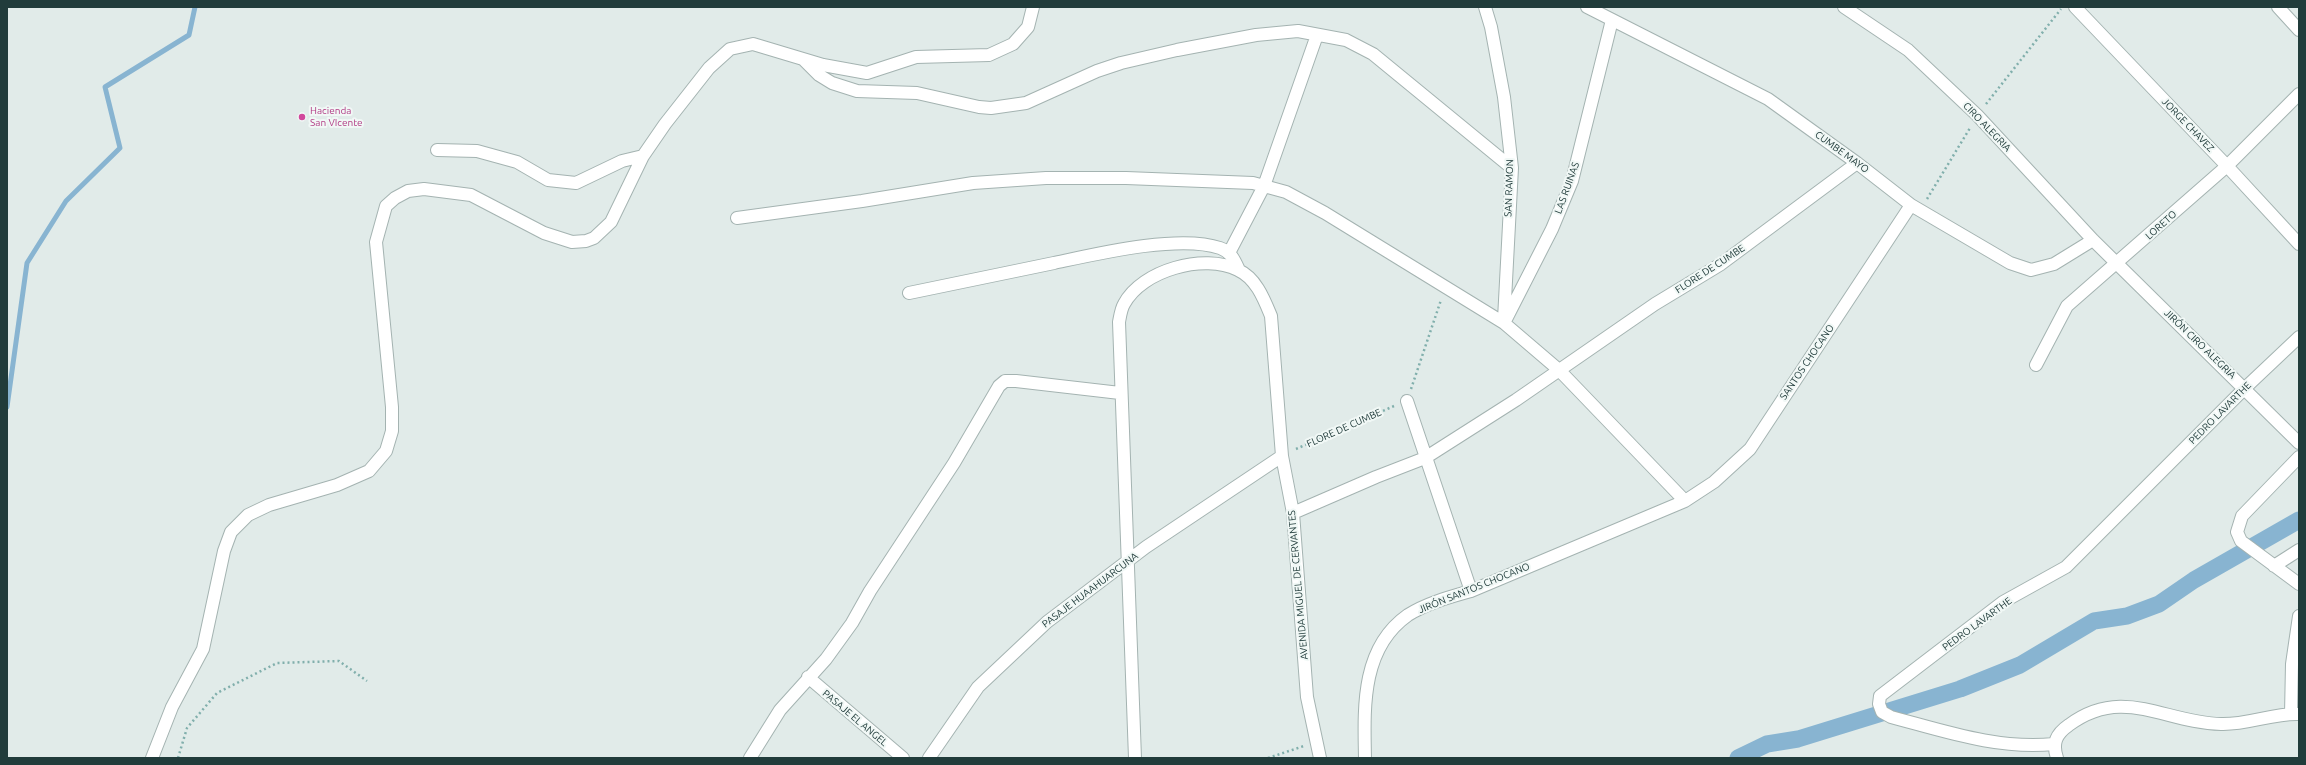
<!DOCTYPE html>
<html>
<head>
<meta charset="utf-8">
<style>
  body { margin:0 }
  #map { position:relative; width:2306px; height:765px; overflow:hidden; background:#e1ebe9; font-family:Ubuntu,sans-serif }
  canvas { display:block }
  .frame { position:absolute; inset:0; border:8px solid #213c3b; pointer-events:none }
</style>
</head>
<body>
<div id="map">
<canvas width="2306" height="765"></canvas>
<div class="frame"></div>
</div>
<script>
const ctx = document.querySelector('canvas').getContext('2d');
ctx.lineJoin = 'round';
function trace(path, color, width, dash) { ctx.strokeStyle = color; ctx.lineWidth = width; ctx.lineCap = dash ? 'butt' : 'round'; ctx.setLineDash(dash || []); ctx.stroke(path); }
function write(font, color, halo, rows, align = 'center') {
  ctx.font = font + ' Ubuntu,sans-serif'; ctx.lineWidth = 4; ctx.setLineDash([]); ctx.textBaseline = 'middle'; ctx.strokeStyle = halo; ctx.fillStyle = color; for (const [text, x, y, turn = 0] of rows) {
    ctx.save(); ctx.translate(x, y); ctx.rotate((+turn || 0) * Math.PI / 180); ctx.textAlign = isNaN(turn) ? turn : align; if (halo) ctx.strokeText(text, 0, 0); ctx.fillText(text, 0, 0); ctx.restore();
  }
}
trace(new Path2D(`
  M7,407L27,263L66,201L120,148L105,87L189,35L195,7`), '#88b4d1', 5);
trace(new Path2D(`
  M1738,758L1767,744L1798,739L1960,689L2020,665L2094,621L2127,616L2159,604L2194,580L2299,520`), '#88b4d1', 17);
const minor = new Path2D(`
  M1485,7L1491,27L1504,97L1512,168L1504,319
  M1587,7L1768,99L1857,163L1911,205L2010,263L2031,270L2054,264L2093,240
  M1844,7L1908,50L1977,115L2093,240L2299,443
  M2075,7L2227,166L2299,244
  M2278,7L2299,30
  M804,60L819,75L832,83L857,91L917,93L979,107L991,108L1026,103L1097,71L1121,63L1177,50L1256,35L1298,31L1346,40L1373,54L1512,168
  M437,150L477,151L517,162L548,180L576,183L622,161L643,156
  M737,218L862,201L973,183L1046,178H1126L1253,183L1286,192L1325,213L1504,323L1559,370L1685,501
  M1229,253L1264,186L1317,35
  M909,293C957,283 1006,273 1054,263C1096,254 1179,234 1220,248C1231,252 1234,259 1239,270
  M1504,323L1552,229L1572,181L1612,20
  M2036,365L2067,306L2227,166L2299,94
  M1407,401L1471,591
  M2299,457L2242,516L2237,532L2241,541L2299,584
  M1293,513L1376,477L1425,458L1516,400L1655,304L1721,264L1857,163
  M2274,566L2299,550
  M808,677L903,758
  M2291,714L2292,664L2299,616
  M2054,744C1999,750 1944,731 1891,717L1882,712L1879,704L1880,696L2003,602L2066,567L2245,388L2299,337
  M152,758L172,707L203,649L224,551L231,532L248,515L269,505L337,485L369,471L386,451L392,431V407L376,242L386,206L395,198L408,191L424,189L471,195L544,233L572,242L586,241L594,238L611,222L643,156L665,124L709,68L730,49L753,44L823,65L867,73L916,57L989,55L1013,44L1028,27L1033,7
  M750,758L780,710L826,659L852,623L870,591L954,463L999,386L1005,381H1016L1120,393
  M929,758L978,687L1047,622L1146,547L1282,456
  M1135,758L1119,322C1120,317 1121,309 1124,304C1142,270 1204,253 1238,270C1256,278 1264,299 1271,316L1282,456L1293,513L1307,697L1320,758
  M1365,758C1364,707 1361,648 1408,615C1427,603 1450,597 1471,591L1685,501L1714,482L1750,449L1911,205
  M2057,758C2052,743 2056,734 2069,725C2123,685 2165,723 2221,724C2247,725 2273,713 2299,714`);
trace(minor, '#a4b3b1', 14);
trace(new Path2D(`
  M1986,104L2061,9
  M1927,199L1970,128
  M1411,389L1441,300
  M1296,449L1394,406
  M178,758L187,728L217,693L277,663L339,661L367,681
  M1268,758L1304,746`), '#81afac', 2.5, [2, 3]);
trace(minor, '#fff', 12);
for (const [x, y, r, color] of [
  [302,117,4,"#d1479c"]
]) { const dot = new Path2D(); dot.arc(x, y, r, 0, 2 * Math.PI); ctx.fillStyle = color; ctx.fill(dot); trace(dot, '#f1f8f6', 1.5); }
write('10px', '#b23c85', '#f1f8f6', [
  ["Hacienda",310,111],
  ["San VIcente",310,123]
], 'left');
write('10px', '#213c3b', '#f1f8f6', [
  ["JORGE CHAVEZ",2188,125,46],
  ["CIRO ALEGRIA",1987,127,46],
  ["CUMBE MAYO",1842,152,36],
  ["SAN RAMON",1509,188,-88],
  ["LAS RUINAS",1567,188,-70],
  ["LORETO",2161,225,-42],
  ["FLORE DE CUMBE",1710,269,-33],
  ["JIRÓN CIRO ALEGRIA",2200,344,44],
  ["SANTOS CHOCANO",1807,362,-56],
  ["PEDRO LAVARTHE",2220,413,-45],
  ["FLORE DE CUMBE",1344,428,-24],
  ["AVENIDA MIGUEL DE CERVANTES",1298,585,-95],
  ["JIRÓN SANTOS CHOCANO",1474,588,-22],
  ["PASAJE HUAAHUARCUNA",1090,590,-37],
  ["PEDRO LAVARTHE",1977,624,-36],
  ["PASAJE EL ANGEL",855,718,40]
]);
</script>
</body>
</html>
